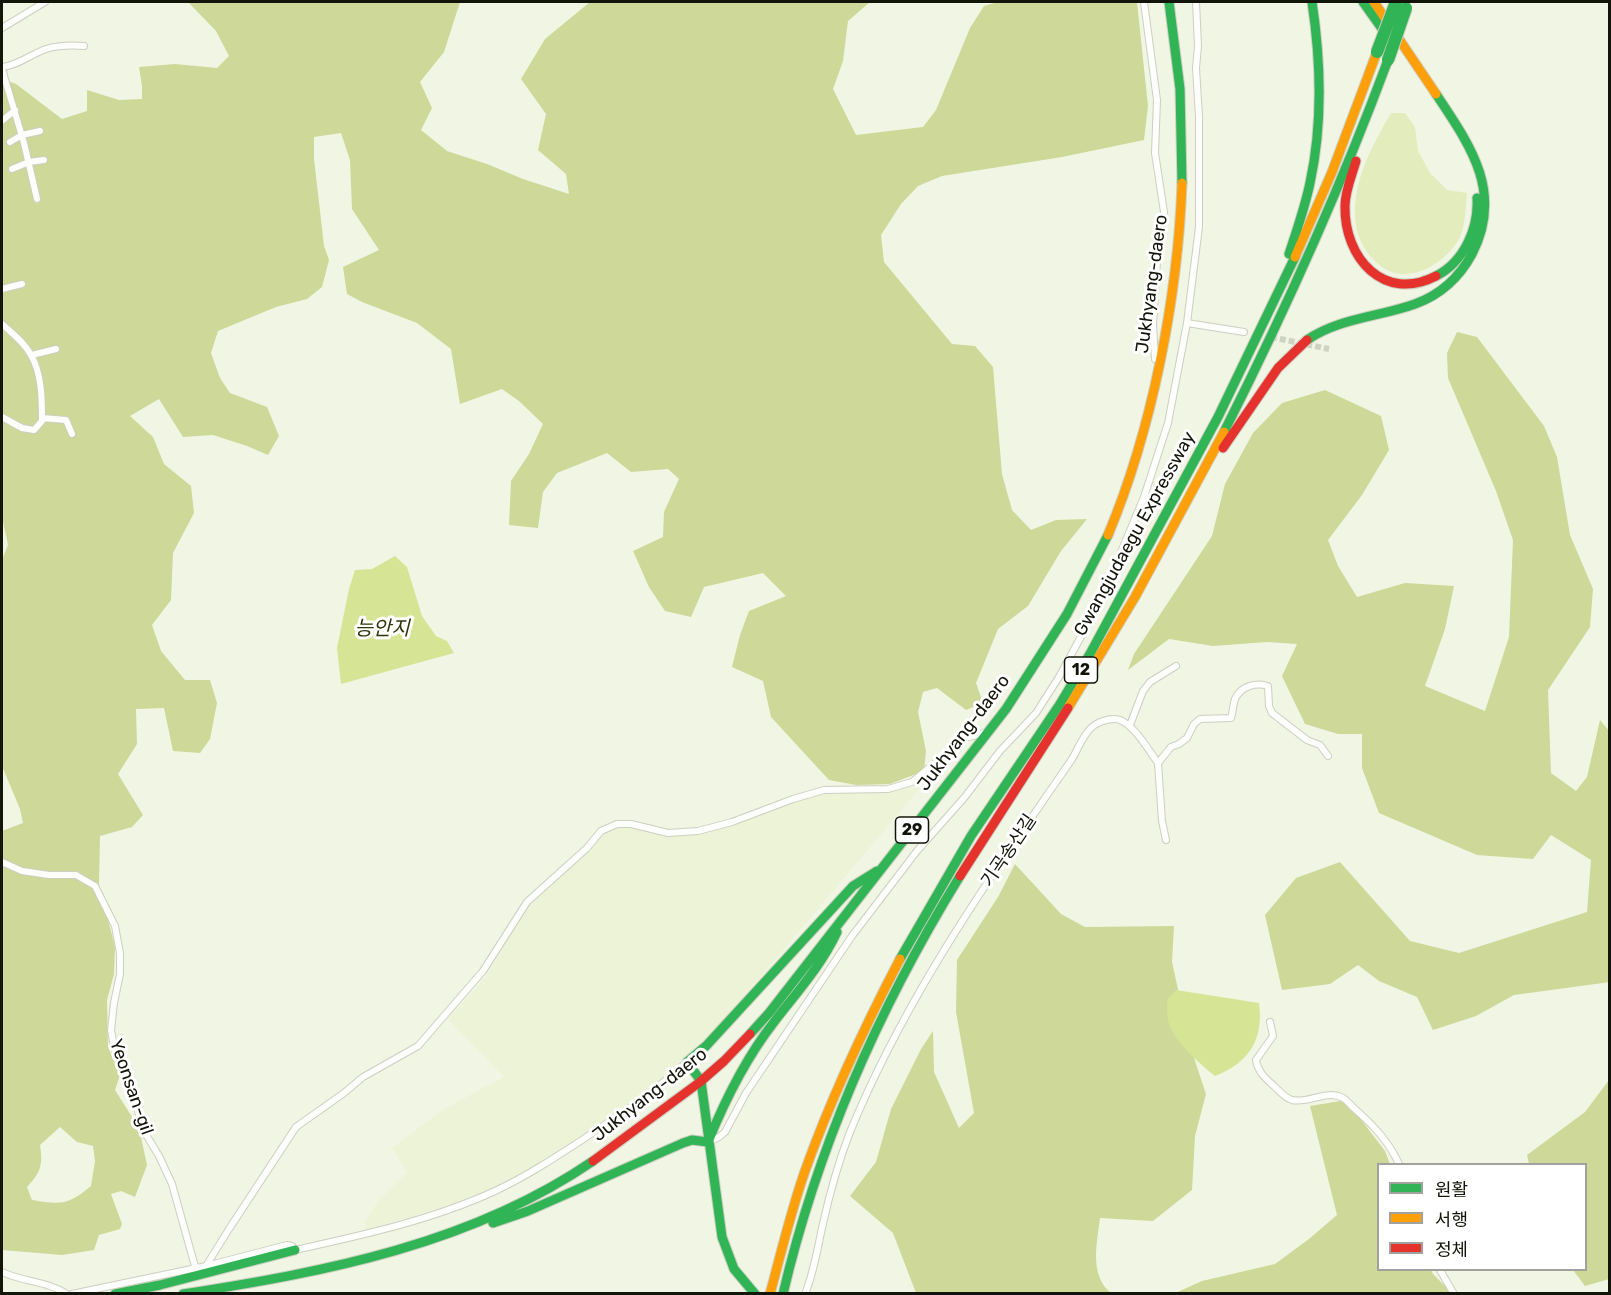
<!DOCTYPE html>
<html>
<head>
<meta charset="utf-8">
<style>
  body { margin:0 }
  #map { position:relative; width:1611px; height:1295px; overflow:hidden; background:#f1f5e3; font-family:Rubik,"Noto Sans KR",sans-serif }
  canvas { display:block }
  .frame { position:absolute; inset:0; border:3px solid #13150a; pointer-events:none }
  .legend { position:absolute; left:1377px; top:1163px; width:210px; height:108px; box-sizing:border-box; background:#fff; border:2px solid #a1a19d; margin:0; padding:8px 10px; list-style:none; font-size:18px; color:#13150a }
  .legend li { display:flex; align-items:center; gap:12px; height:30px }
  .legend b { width:30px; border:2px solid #a1a19d }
</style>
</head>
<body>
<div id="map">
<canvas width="1611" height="1295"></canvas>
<div class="frame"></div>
<ul class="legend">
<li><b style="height:8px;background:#30b455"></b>원활</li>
<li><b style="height:8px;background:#ff9f0a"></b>서행</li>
<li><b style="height:8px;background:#e5322d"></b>정체</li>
</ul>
</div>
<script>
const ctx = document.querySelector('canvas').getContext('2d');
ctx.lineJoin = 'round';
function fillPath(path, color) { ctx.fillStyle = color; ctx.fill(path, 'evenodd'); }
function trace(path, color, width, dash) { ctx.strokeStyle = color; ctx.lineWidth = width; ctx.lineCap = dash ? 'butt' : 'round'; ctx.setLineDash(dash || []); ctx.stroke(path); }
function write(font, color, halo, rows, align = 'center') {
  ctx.font = font + ' Rubik,"Noto Sans KR",sans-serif'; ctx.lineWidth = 6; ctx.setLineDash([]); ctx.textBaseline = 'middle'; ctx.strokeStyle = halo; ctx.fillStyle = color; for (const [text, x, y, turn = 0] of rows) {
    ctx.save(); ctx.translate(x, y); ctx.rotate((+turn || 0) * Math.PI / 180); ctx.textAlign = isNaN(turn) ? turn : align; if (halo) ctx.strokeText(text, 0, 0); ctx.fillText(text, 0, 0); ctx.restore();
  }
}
fillPath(new Path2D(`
  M920,788L708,1039L648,1091L546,1160L495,1187L449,1205L365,1230L366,1220L380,1199L407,1172L392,1148L444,1109L504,1077L448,1019L486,977L528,905L593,848L603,833L617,828L631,827L667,835L699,834L732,825L824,792Z`), '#edf3d6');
fillPath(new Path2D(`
  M1391,113H1405L1415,127L1418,151L1430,173L1447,190L1467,193C1466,205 1465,229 1459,239C1449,257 1425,275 1403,274C1379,274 1359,247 1356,225C1350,185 1372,146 1391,113Z`), '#e3ecbc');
fillPath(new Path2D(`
  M188,2H460L444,52L420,82L432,108L421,130L447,151L487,164L523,179L569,194L566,174L538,150L546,114L521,79L545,39L590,2H870L848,21L843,61L833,89L856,135L923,127L936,110L970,28L984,6L998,2H1137L1148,106L1144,140L1062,157L942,176L918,186L901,204L881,235L884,262L952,344L975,346L993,367L1002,474L1012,510L1031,530L1056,520L1087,519L1061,551L1028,606L998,629L976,683L983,703L966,710L937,688L923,692L918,712L926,751L924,771L890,784L856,785L829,780L771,717L763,681L732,667L740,635L749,611L786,596L763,573L704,587L691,617L665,611L649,587L633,551L663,537L664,512L679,479L668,469L631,472L607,453L557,473L543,492L538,528L509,525L511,481L529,454L543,424L519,401L502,389L460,404L451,349L417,323L362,302L347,294L343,267L379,250L352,209L350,160L341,133L314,137V159L324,246L329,260L322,287L307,299L276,307L218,331L211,353L220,378L230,393L267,407L279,436L268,455L247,446L213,435L183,437L159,399L130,416L153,437L164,464L191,486L194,513L173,553L171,600L152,625L161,651L185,680H210L217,703L210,739L200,753L173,751L164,708L136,709L137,744L118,774L143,815L132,827L100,836L99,884L115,947L114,974L107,1000L108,1047L120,1075L115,1090L139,1128L147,1165L135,1197L121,1191L111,1194L122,1224L120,1229L99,1235L94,1250L62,1255L2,1250V831L23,823L20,809L2,766V560L8,545L2,517V79L16,84L62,119L87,111V90L119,100L142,99V86L139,67L175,64L217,68L229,56L216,31ZM60,1127L77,1142L93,1146L95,1161L91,1186C68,1205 62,1205 32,1200L27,1187C41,1172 43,1165 40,1145Z
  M1457,332L1477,337L1544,426L1557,457L1570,535L1593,589L1590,627L1548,690L1551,773L1576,791L1587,777L1600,720L1610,732V982L1514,995L1476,1016L1433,1030L1417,997L1379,981L1358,965L1330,984L1282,990L1265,915L1296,878L1340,862L1410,941L1459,953L1587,912L1591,860L1551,835L1533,859L1477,855L1379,813L1362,768V734H1338L1305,724L1282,676L1297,644L1267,642L1213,646L1169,639L1128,670L1134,654L1212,536L1225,484L1253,433L1282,403L1325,390L1381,416L1389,450L1362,495L1328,540L1338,566L1357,597L1405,583L1454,586L1445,629L1425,686L1485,711L1509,637L1513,540L1496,491L1448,378L1447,353Z
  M1015,864L1061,914L1085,927L1174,926L1172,962L1191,1049L1206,1094L1195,1136L1192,1190L1153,1221L1100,1218C1097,1243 1089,1275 1111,1293H916L893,1233L850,1196L876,1162L891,1109L921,1049L933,1031L934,1072L959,1128L974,1113L956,1012L957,960L998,897Z
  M1609,1080V1279L1585,1286L1573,1270H1586V1164H1529L1527,1155L1585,1112Z
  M1346,1100L1385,1151L1390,1164H1378V1270H1431L1433,1274L1452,1293L1173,1294L1202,1281L1275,1264L1309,1239L1337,1215L1310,1106Z`), '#ced898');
fillPath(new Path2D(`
  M395,556L407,567L422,616L436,636L447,641L454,653L341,684L337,648L349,589L355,570L372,569Z
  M1176,990L1259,1003C1264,1039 1249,1063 1215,1076C1200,1064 1171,1039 1168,1020C1167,1014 1167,1007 1167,1000Z`), '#d6e496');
trace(new Path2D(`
  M1271,337L1329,349`), '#d0d3c2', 6, [6, 3]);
const street = new Path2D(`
  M1144,2L1157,100L1155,153L1164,212L1157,261L1153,325L1155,359
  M2,28L45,2
  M2,67C17,66 31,54 46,49C59,45 70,45 84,46
  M2,69L24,143L37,199
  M3,120L15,110
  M10,142L22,135L40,131
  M12,169L29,162L44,160
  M2,289L22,284
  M1187,323L1244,332
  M2,324C12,333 24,342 31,355C42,374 42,400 42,421L34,430L22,428L2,417
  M32,355L56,349
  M42,418L66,420L72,434
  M1130,725L1143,691L1150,682L1176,666
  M1158,763L1162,821L1166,840
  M2,862L22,871L49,875H76L95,886L115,926L120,953V974L114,1003L111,1030L114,1047L137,1107L142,1128L159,1156L172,1184L196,1270
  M1270,1022L1273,1036L1256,1060C1258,1072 1265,1078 1274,1086C1279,1091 1285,1098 1292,1100C1309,1104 1326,1089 1343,1098C1347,1100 1352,1107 1356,1110C1374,1126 1389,1142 1399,1164
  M709,1142L719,1137L725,1132L746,1093L852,936L917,851L964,798L1000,751L1036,713L1059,677L1101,600L1144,497L1168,423L1187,323L1199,227V117L1196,68L1198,46L1196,2
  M206,1266L229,1229L296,1127L344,1093L363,1077L418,1046L483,971L527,902L587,848L601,831L617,824H631L668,833L698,831L732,822L793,799L824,790L888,789L912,782L965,738L988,732
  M1440,1270L1454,1294
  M2,1272C23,1282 47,1281 67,1294
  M72,1294L206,1266L287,1245L292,1246L295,1250C363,1235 432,1220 495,1191C527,1176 556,1157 585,1138C621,1114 655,1091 687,1062
  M805,1294C814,1272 817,1251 822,1228C829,1196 838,1163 850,1132C898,1015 969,907 1041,804C1051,789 1062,774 1072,759C1078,749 1082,737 1091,728C1097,722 1107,719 1115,719C1131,719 1149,751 1158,763L1171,747L1179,744L1187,738L1194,724L1200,719L1231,718C1233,712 1233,705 1235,699C1241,686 1256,682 1268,686L1269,706L1272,713L1307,740L1320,745L1328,756`);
const fast = new Path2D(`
  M1169,2L1180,89L1182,183
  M1363,2L1390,40
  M1289,254C1297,230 1305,207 1310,183C1323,123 1321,62 1312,2
  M1436,276C1464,262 1479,228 1477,198
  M1307,340C1339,318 1379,317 1415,304C1440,295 1459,278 1472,254C1504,192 1470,145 1436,94
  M1224,432C1285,311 1341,187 1388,60
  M900,959L971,836L1060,704L1091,652L1218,417L1295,257
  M750,1034L769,1013L1006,709L1067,614L1108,535
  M687,1062L701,1081L722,1237L734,1269L755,1294
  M687,1062L706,1046L853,886L877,871
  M493,1223L528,1211L683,1143L692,1140L708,1142C725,1100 746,1058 774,1022C797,992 821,966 837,932
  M115,1294L160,1285L295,1250
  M183,1294C325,1272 472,1244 593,1161
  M783,1294C818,1145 880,1006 960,876`);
const slow = new Path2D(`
  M1374,2L1436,94
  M1295,257L1332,172L1377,52
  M1108,535C1152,430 1178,297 1182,183
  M1068,708L1135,597L1224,432
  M770,1294C781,1253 791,1211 805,1171C831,1098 864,1028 900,959`);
const jam = new Path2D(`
  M1356,161C1352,175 1345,191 1345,206C1344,258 1384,303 1436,276
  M1223,448L1278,368L1307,340
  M960,876L1068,708
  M593,1161L700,1082L724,1061L750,1034`);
trace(street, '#cccfc1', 8);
trace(fast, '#cccfc1', 11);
trace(slow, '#cccfc1', 11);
trace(jam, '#cccfc1', 11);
trace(street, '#fdfefb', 6);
trace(fast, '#30b455', 9);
trace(slow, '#ff9f0a', 9);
trace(jam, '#e5322d', 9);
const fastBridge = new Path2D(`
  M1377,52L1396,2
  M1388,60L1406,8`);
trace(fastBridge, '#cccfc1', 14, []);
trace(fastBridge, '#30b455', 12);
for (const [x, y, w] of [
  [1081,670,33],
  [912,830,33]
]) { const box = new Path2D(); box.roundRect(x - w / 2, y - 13, w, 26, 4.5); ctx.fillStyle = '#fff'; ctx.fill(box); trace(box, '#13150a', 1.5); }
write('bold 16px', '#13150a', null, [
  ["12",1081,670],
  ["29",912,830]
]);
write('18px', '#13150a', '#fff', [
  ["Jukhyang-daero",1152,284,-82],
  ["Gwangjudaegu Expressway",1135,534,-61],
  ["Jukhyang-daero",964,733,-53],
  ["기곡송산길",1009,851,-56],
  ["Yeonsan-gil",131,1087,71],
  ["Jukhyang-daero",650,1095,-38]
]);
write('italic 20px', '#30360a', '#fff', [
  ["능안지",382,629]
]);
</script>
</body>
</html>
